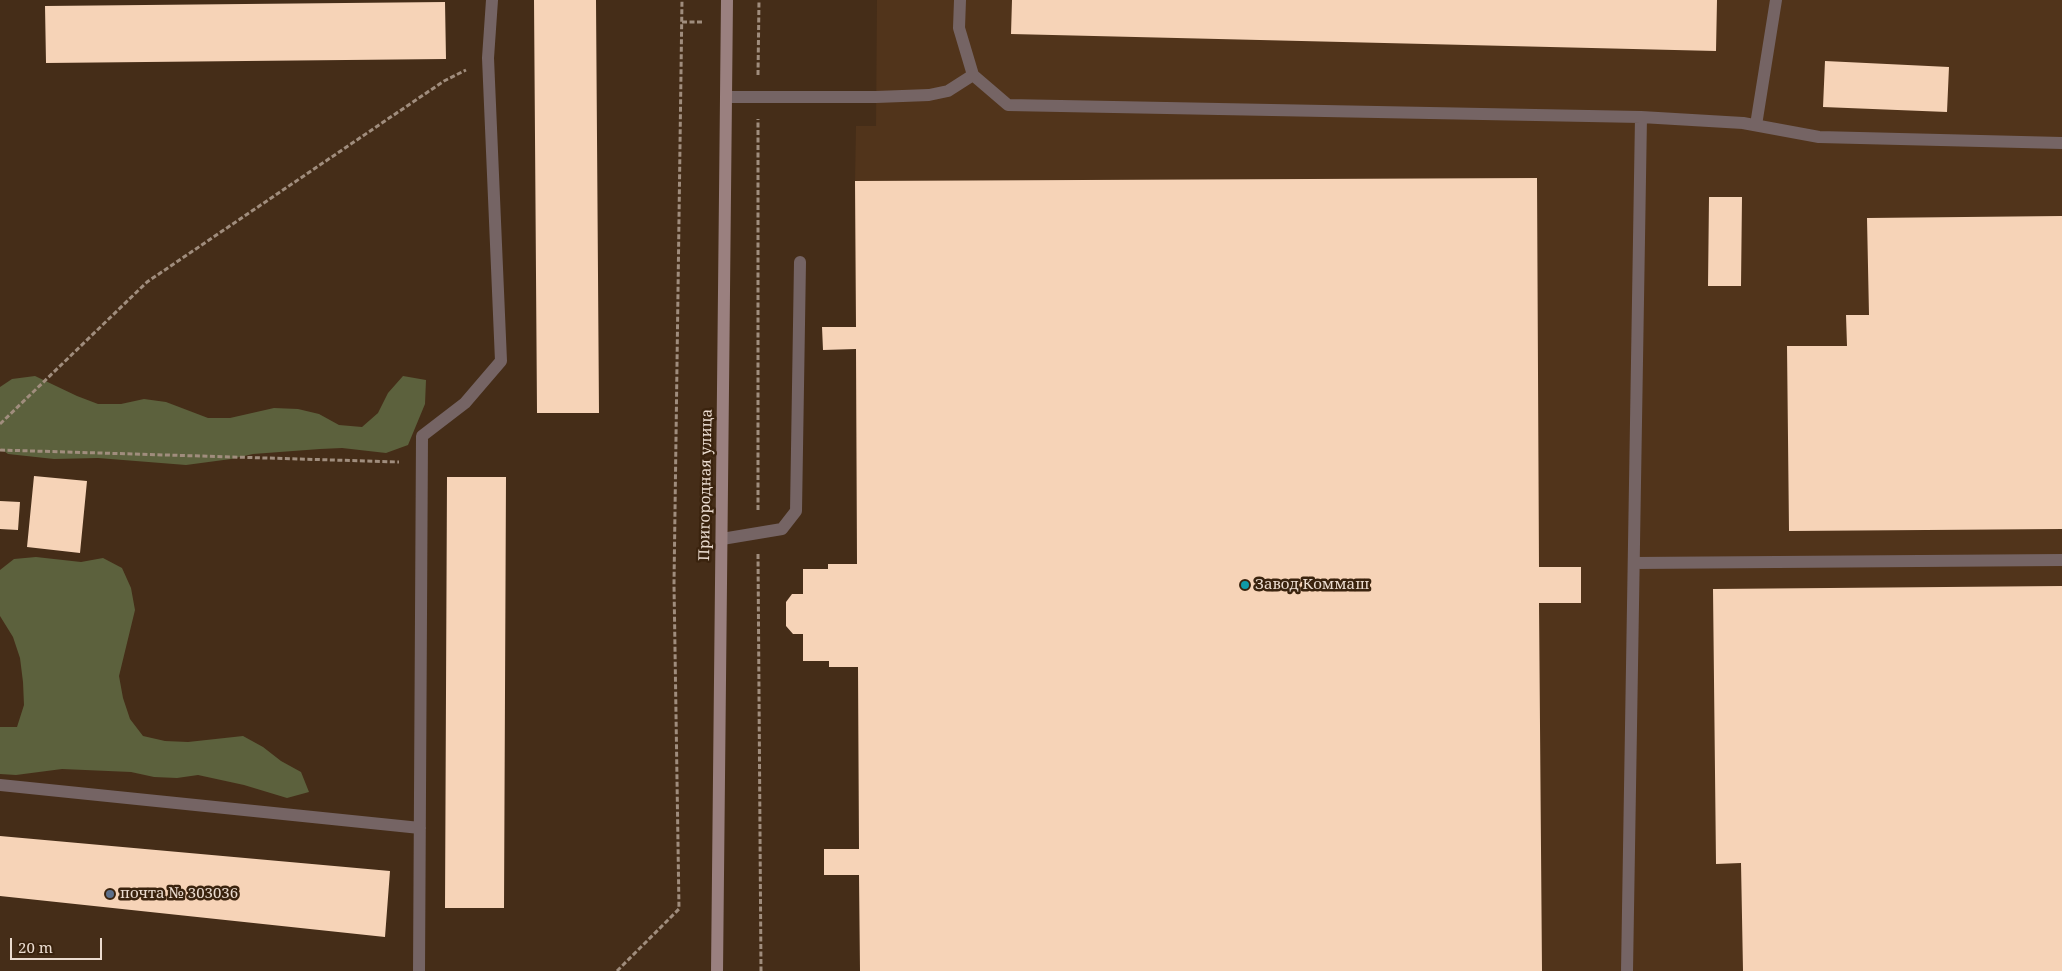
<!DOCTYPE html>
<html>
<head>
<meta charset="utf-8">
<style>
  body { margin:0 }
  #map { position:relative; width:2062px; height:971px; overflow:hidden; background:#452d18; font-family:"Noto Serif",serif }
  canvas { display:block }
  .scale { position:absolute; left:10px; top:938px; width:92px; height:22px; box-sizing:border-box; border:2px solid #ebdcd0; border-top:0; padding-left:6px; font-size:15px; line-height:18px; white-space:nowrap; color:#ebdcd0; -webkit-text-stroke:4px #3a230e; paint-order:stroke }
</style>
</head>
<body>
<div id="map">
<canvas width="2062" height="971"></canvas>
<div class="scale">20 m</div>
</div>
<script>
const ctx = document.querySelector('canvas').getContext('2d');
ctx.lineJoin = 'round';
function fillPath(path, color) { ctx.fillStyle = color; ctx.fill(path, 'evenodd'); }
function trace(path, color, width, dash) { ctx.strokeStyle = color; ctx.lineWidth = width; ctx.lineCap = dash ? 'butt' : 'round'; ctx.setLineDash(dash || []); ctx.stroke(path); }
function write(font, color, halo, rows, align = 'center') {
  ctx.font = font + ' "Noto Serif",serif'; ctx.lineWidth = 5; ctx.setLineDash([]); ctx.textBaseline = 'middle'; ctx.strokeStyle = halo; ctx.fillStyle = color; for (const [text, x, y, turn = 0] of rows) {
    ctx.save(); ctx.translate(x, y); ctx.rotate((+turn || 0) * Math.PI / 180); ctx.textAlign = isNaN(turn) ? turn : align; if (halo) ctx.strokeText(text, 0, 0); ctx.fillText(text, 0, 0); ctx.restore();
  }
}
fillPath(new Path2D(`
  M877,0H2062V971H860L855,181L856,126H876Z`), '#51341b');
fillPath(new Path2D(`
  M35,376L77,396L98,404H121L144,399L166,402L208,418H230L274,408L298,409L319,414L339,425L362,427L378,413L388,393L403,376L426,380L425,404L408,445L386,453L342,448L320,449L253,454L231,459L186,465L98,458L54,459L8,454L0,448V387L12,379Z
  M36,557L81,562L103,558L122,568L131,588L135,610L119,676L123,698L130,719L143,736L165,741L188,742L243,736L263,747L281,761L301,772L309,792L287,798L244,785L198,775L177,778L154,777L131,772L62,769L16,775L0,774V727H17L24,705L23,682L20,658L13,637L0,616V570L14,559Z`), '#5c613d');
fillPath(new Path2D(`
  M534,0H596L599,413H537Z
  M1012,0H1717L1716,51L1011,34Z
  M445,2L446,59L46,63L45,6Z
  M1825,61L1949,67L1947,112L1823,107Z
  M1537,178L1539,567H1581V603H1539L1542,971H860L859,875H824V849H859L858,667H829V661H803V634H793L786,626V602L792,594H803V569H828V564H857L856,349L823,350L822,327H856L855,181Z
  M1709,197H1742L1741,286H1708Z
  M2062,216V529L1789,531L1787,346H1847L1846,315H1869L1867,218Z
  M34,476L87,481L80,553L27,547Z
  M447,477H506L504,908H445Z
  M0,501L20,502L18,530L0,529Z
  M2062,586V971H1743L1741,863L1716,864L1713,589Z
  M0,836L390,871L385,937L0,896Z`), '#f6d3b7');
trace(new Path2D(`
  M682,22H704
  M758,75L759,0
  M0,424L147,282L444,81L466,70
  M0,450L399,462
  M758,510V119
  M758,554L761,971
  M617,971L679,909L674,584L682,0`), '#a08d7d', 3, [5, 2.5]);
trace(new Path2D(`
  M960,0L959,28L973,75L1008,105L1641,117L1743,123L1819,137L2062,143
  M727,97H876L929,95L948,91L973,75
  M1756,125L1776,0
  M722,539L782,529L796,511L800,262
  M1634,563L2062,560
  M0,785L420,828
  M419,971L422,436L465,403L501,361L488,58L492,0
  M1627,971L1641,117`), '#756464', 12);
trace(new Path2D(`
  M717,971L727,0`), '#9a807f', 12);
for (const [x, y, r, color] of [
  [1245,585,5,"#0f9aa8"],
  [110,894,5,"#5c6f8a"]
]) { const dot = new Path2D(); dot.arc(x, y, r, 0, 2 * Math.PI); ctx.fillStyle = color; ctx.fill(dot); trace(dot, '#3a230e', 2); }
write('15px', '#ebdcd0', '#3a230e', [
  ["Пригородная улица",706,485,-89]
]);
write('15px', '#ebdcd0', '#3a230e', [
  ["Завод Коммаш",1255,585],
  ["почта № 303036",120,894]
], 'left');
</script>
</body>
</html>
